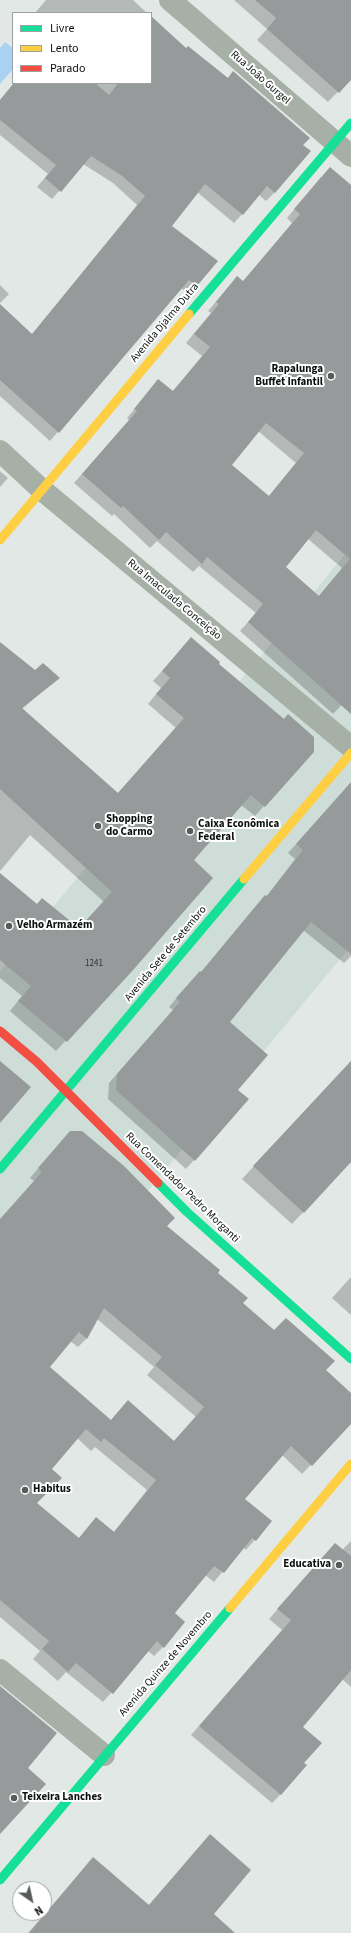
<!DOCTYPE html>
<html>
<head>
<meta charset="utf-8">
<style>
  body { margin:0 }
  #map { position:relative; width:351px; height:1933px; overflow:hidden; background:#e1e8e6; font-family:"Source Sans 3",sans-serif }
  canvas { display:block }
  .legend { position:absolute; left:12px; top:12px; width:140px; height:72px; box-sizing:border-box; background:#fff; border:1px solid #9e9f9f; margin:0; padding:5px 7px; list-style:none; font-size:12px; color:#0c100f }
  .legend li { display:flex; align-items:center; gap:8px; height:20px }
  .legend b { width:20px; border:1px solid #9e9f9f }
  .north { position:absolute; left:12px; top:1881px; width:40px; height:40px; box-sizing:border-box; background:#fff; border:1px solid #9e9f9f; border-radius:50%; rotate:146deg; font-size:11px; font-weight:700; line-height:16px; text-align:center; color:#0c100f }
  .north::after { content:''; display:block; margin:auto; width:14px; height:18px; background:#575c5a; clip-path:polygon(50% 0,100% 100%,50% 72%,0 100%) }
</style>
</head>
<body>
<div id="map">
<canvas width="351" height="1933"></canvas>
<ul class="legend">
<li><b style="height:5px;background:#16e098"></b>Livre</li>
<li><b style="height:5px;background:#ffcf43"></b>Lento</li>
<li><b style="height:5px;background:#f24e42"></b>Parado</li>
</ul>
<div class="north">N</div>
</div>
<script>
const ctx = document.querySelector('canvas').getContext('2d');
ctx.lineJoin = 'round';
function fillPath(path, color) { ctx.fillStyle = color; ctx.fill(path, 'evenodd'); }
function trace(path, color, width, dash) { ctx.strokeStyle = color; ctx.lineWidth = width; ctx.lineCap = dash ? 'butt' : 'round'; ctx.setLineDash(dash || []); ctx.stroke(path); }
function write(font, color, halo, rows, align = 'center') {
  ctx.font = font + ' "Source Sans 3",sans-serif'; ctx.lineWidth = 4; ctx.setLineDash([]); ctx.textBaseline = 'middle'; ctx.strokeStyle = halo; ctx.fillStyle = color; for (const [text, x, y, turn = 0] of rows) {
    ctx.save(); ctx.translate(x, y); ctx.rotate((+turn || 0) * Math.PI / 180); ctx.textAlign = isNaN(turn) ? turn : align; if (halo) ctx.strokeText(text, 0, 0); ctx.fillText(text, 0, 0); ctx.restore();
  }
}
fillPath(new Path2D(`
  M351,547V946L0,1369V971Z`), '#cfddd9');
fillPath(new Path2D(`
  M5,42L13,48V69L0,84V48Z`), '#a8d2f1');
fillPath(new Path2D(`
  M46,0H133L147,13H35Z
  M234,0H351V78L328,102L257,40L267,29Z
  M151,42L227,79L233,72L302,145L275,192L266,201L259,195L234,223L197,192L171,226L216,261L188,293L181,288L50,441L0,396V306L32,335L137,205L113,183L83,164L52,199L37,187L48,174L0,135V100L14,83H151Z
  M321,177L351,187V695L333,714L240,631L256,613L199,566L193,572L157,541L150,548L114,514L112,516L74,483L129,420L127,418L158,381L172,392L202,356L186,343L211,313L208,311L229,286L243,282L292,223L287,218ZM258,431L296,463L268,497L231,465ZM308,539L342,568L318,597L285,568Z
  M0,285L9,294L0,303Z
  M0,471L8,478L0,487Z
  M191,639L313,751L255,816L241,805L193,860L133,969L56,1051L10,1011L22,996L0,978V874L36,905L79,930L104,902L30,835L0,871V643L35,671L58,678L22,709L117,794L176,728L148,704L161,688L153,681Z
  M351,793V956L344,963L303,930L228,1022L237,1090L248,1099L186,1169L108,1099L109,1083L173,1010L169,1007L192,980L201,973L257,905L266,897L295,859L288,853L335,801Z
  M351,1061V1161L292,1224L242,1179Z
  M61,1142L166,1226L217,1273L242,1304L324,1370L351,1394V1423L302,1474L282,1455L243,1499L271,1521L246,1550L243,1547L214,1582L205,1575L173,1613L163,1647L154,1656L148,1651L103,1702L66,1672L58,1681L33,1659L40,1651L0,1617V1220L34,1181L30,1178ZM97,1319L154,1367L147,1375L196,1417L173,1442L119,1411L110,1421L48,1367L70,1341L78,1347L87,1338ZM77,1438L91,1451L95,1447L147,1490L114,1532L97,1518L78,1539L36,1503L51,1469Z
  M351,1277V1315L332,1298Z
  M351,1541V1687L342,1679L302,1727L303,1764L281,1794L272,1803L191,1735L282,1630L269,1619L335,1544L342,1550Z
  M210,1836L212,1914L234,1933H28L93,1859L148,1906Z`), '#0003');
fillPath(new Path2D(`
  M255,0H351V80L339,93L267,29L276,18Z
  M151,16L186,48L188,46L228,78L233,71L310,138L303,145L311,151L275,193L267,186L243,215L205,184L172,226L218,261L197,286L189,280L59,433L0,380V304L32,334L145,196L121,175L91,156L61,192L45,178L56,165L0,120V100L14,83H95L109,95L118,83H151Z
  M330,167L351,185V714L248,622L263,604L207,557L202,564L166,532L159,540L123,506L121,508L82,474L137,411L134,409L158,379L173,391L210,347L194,334L219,304L216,302L237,276L243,281L300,214L294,209ZM266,423L304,453L269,496L232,465ZM316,530L350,559L319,596L286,567Z
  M191,637L220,662L219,664L284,719L288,714L314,737V752L265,807L251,795L194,860L213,878L134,969L67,1042L18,1001L31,986L0,960V873L37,904L42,898L79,928L112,892L0,789V642L35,670L43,663L60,678L22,708L118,793L184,718L156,694L170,678L162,671Z
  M351,782V954L311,922L230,1022L268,1055L238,1090L249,1099L195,1161L116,1090L117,1074L180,1002L176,998L200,971L201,972L265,895L267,896L303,850L296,844Z
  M0,1061L31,1087L0,1123Z
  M351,1061V1162L304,1213L253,1166Z
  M70,1131H82L124,1166L175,1218L167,1226L220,1270L218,1273L248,1298L243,1303L274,1330L286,1318L335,1361L326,1370L351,1393V1424L312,1466L291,1446L245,1499L272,1521L256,1541L252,1538L224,1573L214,1566L175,1613L185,1622L164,1648L157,1641L113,1694L76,1663L68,1672L42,1649L49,1641L0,1600V1219L42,1172L38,1168ZM104,1308L162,1357L155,1365L204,1407L174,1441L128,1400L111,1420L50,1367L79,1332L87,1339ZM86,1429L101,1442L104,1438L156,1480L114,1532L96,1517L79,1538L37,1503L62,1478L52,1469Z
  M335,1543L351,1556V1670L303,1727L322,1743L304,1763L307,1765L281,1795L199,1726L291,1620L277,1609Z
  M0,1686L57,1733L28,1768L46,1784L0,1834Z
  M210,1834L251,1870L214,1914L235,1933H29L93,1857L149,1905Z`), '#969a9a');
trace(new Path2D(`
  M170,0L351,156
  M0,451L41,489L351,747
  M0,1670L104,1755`), '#a6b0a6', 22);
trace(new Path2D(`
  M189,314L351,123
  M0,1169L244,879
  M158,1183L187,1212L351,1359
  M0,1880L230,1608`), '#16e098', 9);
trace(new Path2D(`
  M0,540L189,314
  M244,879L351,753
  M230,1608L351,1464`), '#ffcf43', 9);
trace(new Path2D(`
  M0,1031L37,1062L158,1183`), '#f24e42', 9);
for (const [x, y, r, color] of [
  [331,376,4,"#575c5a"],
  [98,826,4,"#575c5a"],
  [190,831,4,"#575c5a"],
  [9,926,4,"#575c5a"],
  [25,1490,4,"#575c5a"],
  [339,1565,4,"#575c5a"],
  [14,1798,4,"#575c5a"]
]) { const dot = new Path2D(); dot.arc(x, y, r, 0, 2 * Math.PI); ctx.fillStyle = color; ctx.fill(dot); trace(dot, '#fff', 1.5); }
write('9px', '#2e3232', null, [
  ["1241",94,964]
]);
write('11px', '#0c100f', '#fff', [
  ["Rua João Gurgel",260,78,41],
  ["Avenida Djalma Dutra",165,323,-50],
  ["Rua Imaculada Conceição",174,600,40],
  ["Avenida Sete de Setembro",166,954,-50],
  ["Rua Comendador Pedro Morganti",182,1188,44],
  ["Avenida Quinze de Novembro",166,1664,-49]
]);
write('bold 11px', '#0c100f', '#fff', [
  ["Rapalunga",323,370,"right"],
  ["Buffet Infantil",323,383,"right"],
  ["Shopping",106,820],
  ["do Carmo",106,833],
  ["Caixa Econômica",198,825],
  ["Federal",198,838],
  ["Velho Armazém",17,926],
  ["Habitus",33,1490],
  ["Educativa",331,1565,"right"],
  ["Teixeira Lanches",22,1798]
], 'left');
</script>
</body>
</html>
